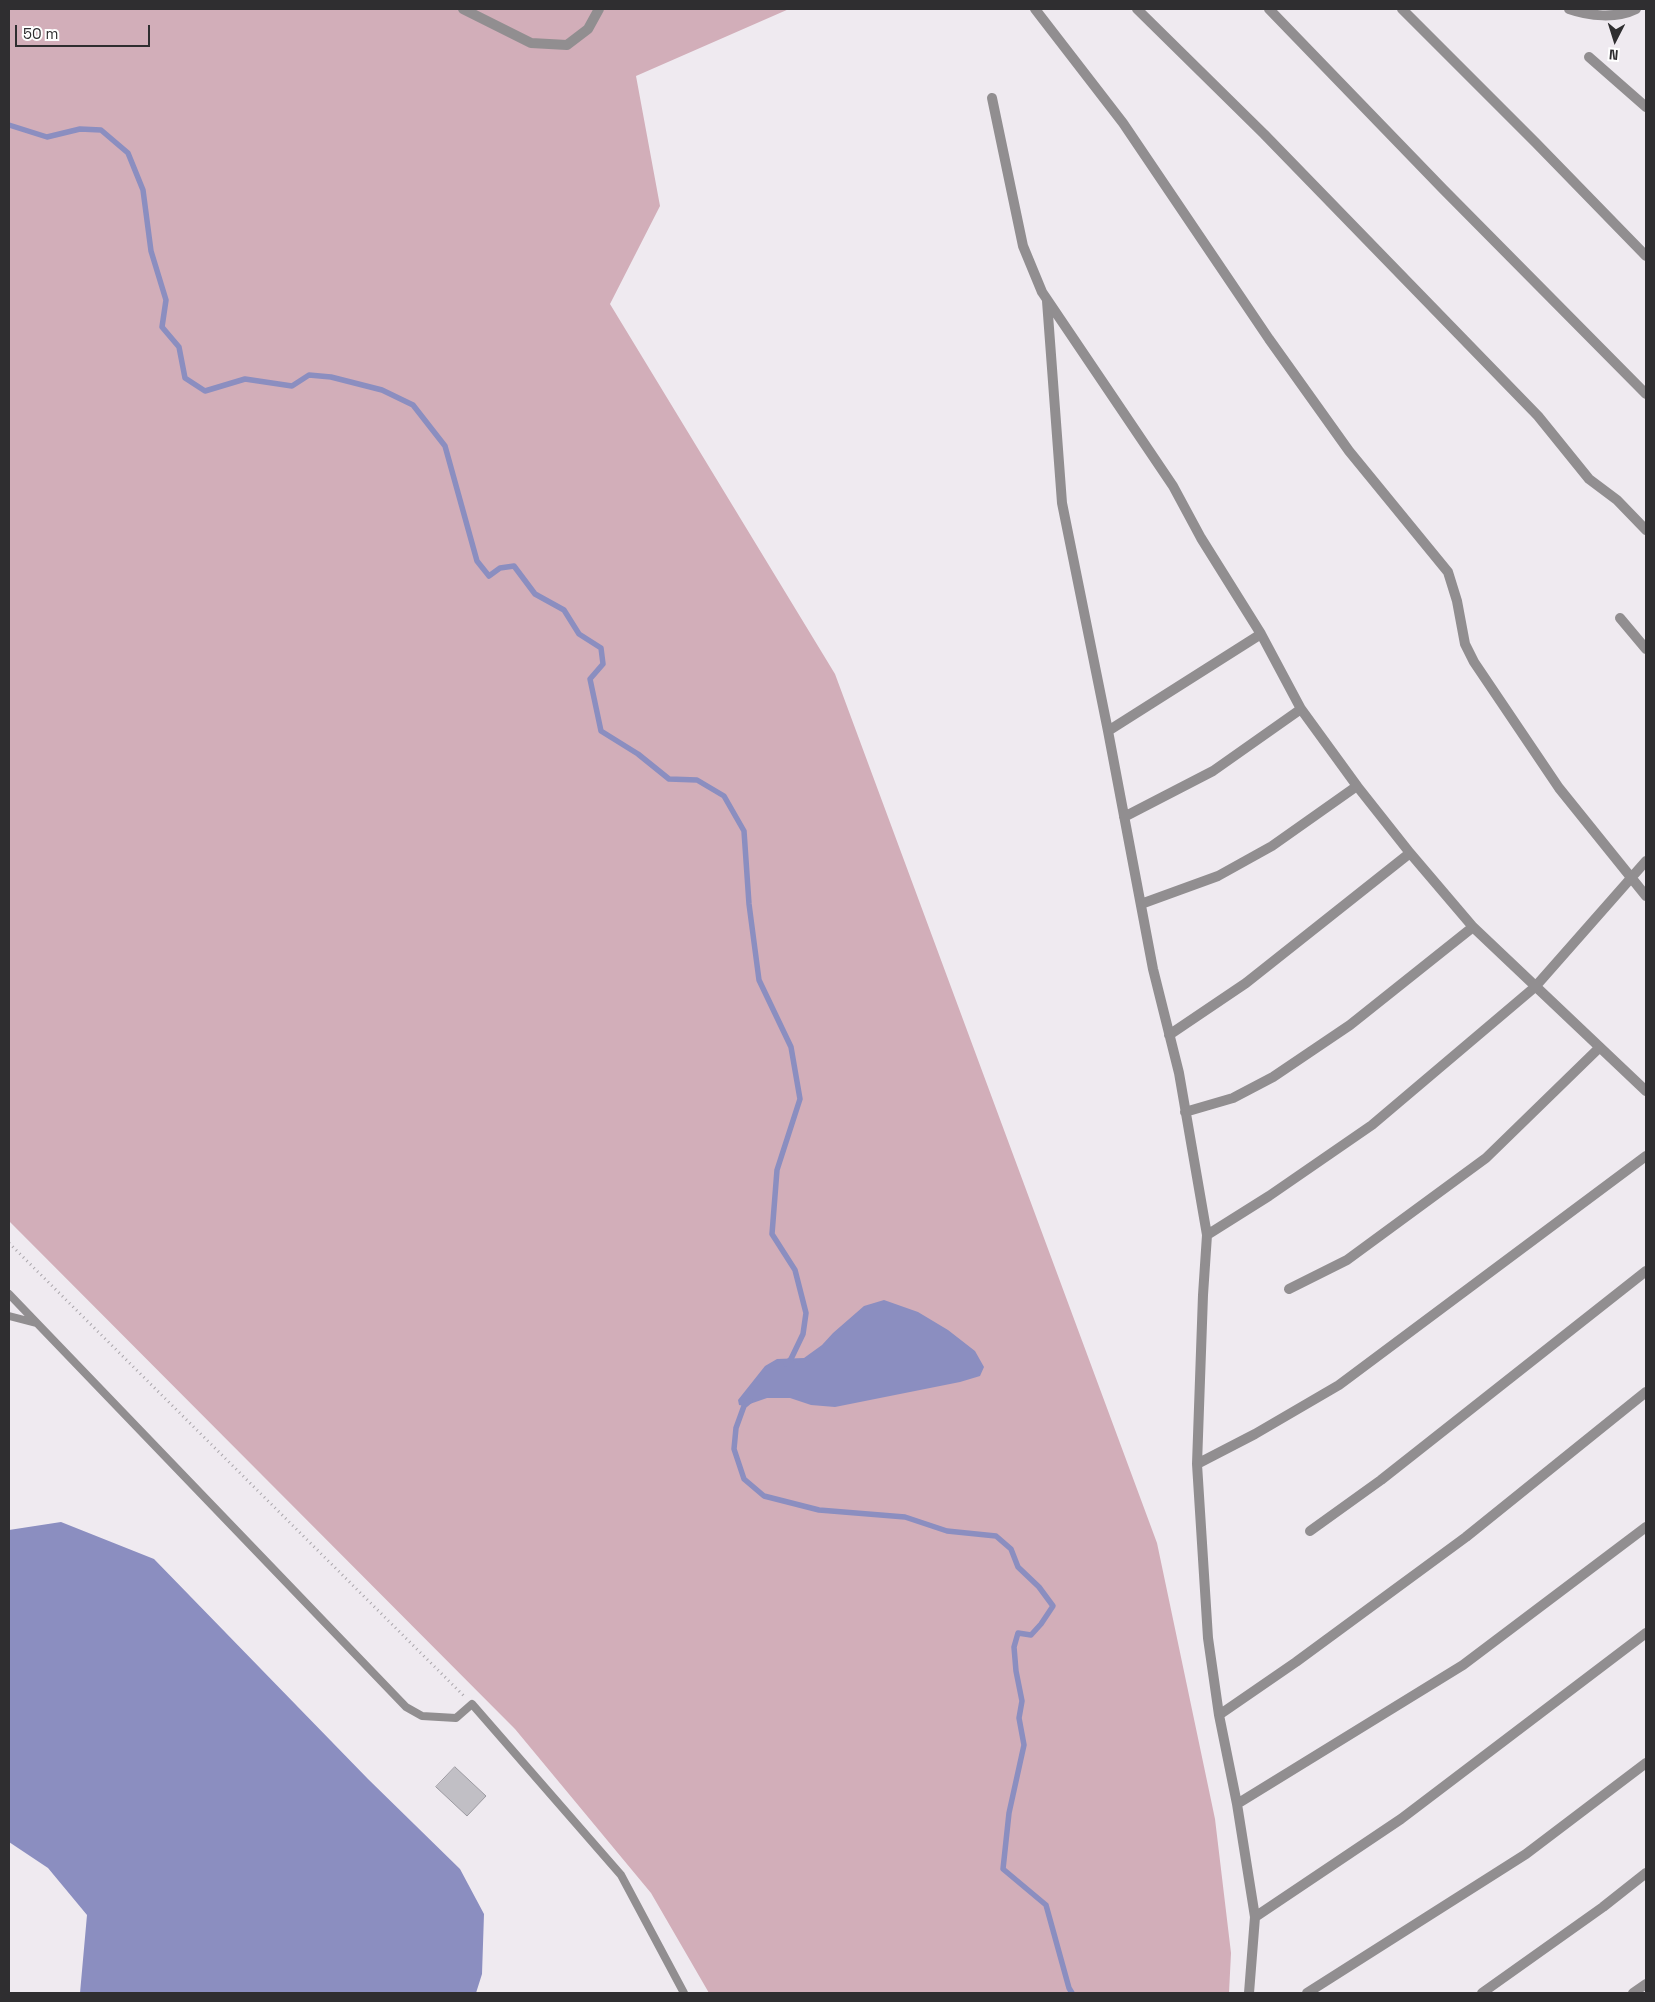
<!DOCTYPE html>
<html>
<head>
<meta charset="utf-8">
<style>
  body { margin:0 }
  #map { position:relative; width:1655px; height:2002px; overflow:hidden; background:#efeaf0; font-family:"Space Grotesk",sans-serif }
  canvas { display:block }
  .frame { position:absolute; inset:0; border:10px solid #2f2e30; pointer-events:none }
  .north { position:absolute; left:1590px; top:15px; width:50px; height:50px; -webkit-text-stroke:4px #fff; paint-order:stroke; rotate:185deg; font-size:14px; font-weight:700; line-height:20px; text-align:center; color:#2f2e30 }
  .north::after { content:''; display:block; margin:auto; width:18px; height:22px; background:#2f2e30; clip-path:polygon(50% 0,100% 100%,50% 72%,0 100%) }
  .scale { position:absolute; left:15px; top:25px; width:135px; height:22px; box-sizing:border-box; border:2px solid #2f2e30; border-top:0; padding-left:6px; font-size:15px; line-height:18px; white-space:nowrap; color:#2f2e30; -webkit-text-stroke:4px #fff; paint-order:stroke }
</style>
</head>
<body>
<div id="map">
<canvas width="1655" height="2002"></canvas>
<div class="frame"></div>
<div class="north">N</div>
<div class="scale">50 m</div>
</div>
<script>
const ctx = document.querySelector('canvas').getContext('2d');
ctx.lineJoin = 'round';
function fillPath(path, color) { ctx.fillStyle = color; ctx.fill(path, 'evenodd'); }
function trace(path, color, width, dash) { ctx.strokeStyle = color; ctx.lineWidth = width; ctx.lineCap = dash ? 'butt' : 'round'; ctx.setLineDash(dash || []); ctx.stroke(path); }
fillPath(new Path2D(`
  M9,9H789L636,76L660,206L610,304L835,674L1157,1543L1215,1819L1231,1953L1229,1993H709L651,1893L515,1729L9,1221Z`), '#d2aeb9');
fillPath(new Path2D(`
  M884,1300L918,1312L948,1330L975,1351L984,1367L980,1376L960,1382L835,1407L811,1405L790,1398H767L744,1406L739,1405L738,1400L765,1366L777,1359L804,1358L822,1345L833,1333L864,1306Z
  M61,1522L154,1559L368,1779L460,1869L484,1914L482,1974L476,1993H80L87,1915L48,1868L9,1842V1530Z`), '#8b8ec0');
trace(new Path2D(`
  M9,125L47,137L80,129L101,130L128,153L143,190L151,251L166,300L162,327L179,347L185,378L205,391L245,379L292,386L309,375L331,377L382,390L413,405L445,446L477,561L489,576L500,568L514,566L535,594L564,610L579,634L601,648L603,664L590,679L601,731L638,754L669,779L697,780L724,796L744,831L749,904L759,980L791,1047L800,1099L777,1170L772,1234L795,1270L806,1313L803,1334L791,1359L786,1364
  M750,1401L744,1406L736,1428L734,1449L744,1479L764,1496L819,1510L905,1517L947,1531L996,1536L1011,1549L1018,1567L1039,1587L1053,1606L1041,1624L1031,1635L1018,1633L1014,1647L1016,1671L1022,1701L1019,1718L1024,1745L1009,1813L1003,1869L1046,1905L1069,1988L1072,1993`), '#8b8ec0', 5.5);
const building = new Path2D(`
  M455,1767L486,1796L467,1816L436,1787Z`);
fillPath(building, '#c1bfc5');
trace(building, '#9b99a0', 1);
trace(new Path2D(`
  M9,1243L464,1696`), '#aaa6ab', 3, [1, 4]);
trace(new Path2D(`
  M9,1294L406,1707L422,1716L456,1718L472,1704L621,1875L684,1993
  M9,1316L36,1323`), '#918e90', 8);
trace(new Path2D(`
  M463,9L531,43L567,45L588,29L599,9
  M1035,9L1123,123L1269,339L1349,451L1448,572L1457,601L1465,644L1474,662L1559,788L1646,896
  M1137,9L1264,134L1538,416L1589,479L1617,500L1646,530
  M1269,9L1443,189L1646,394
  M1402,9L1536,143L1646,256
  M1569,9C1589,16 1616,19 1636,9
  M1589,57L1646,107
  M992,98L1023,246L1042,292L1173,486L1201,538L1261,634L1301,709L1357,786L1410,853L1473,927L1646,1091
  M1047,301L1062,503L1108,731L1153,969L1179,1073L1207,1235L1203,1295L1197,1464L1208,1638L1219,1715L1237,1804L1255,1917L1249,1993
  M1620,618L1646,649
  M1108,731L1261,634
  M1124,817L1213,771L1301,709
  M1141,904L1218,876L1272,846L1357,786
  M1169,1035L1246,983L1410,853
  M1185,1112L1233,1098L1273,1077L1350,1025L1473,927
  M1207,1235L1269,1196L1372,1125L1535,987L1646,861
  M1289,1289L1347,1260L1486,1158L1599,1048
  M1197,1464L1255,1434L1339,1385L1646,1156
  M1310,1531L1381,1480L1646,1271
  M1219,1715L1296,1662L1466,1537L1646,1392
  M1237,1804L1463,1665L1646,1527
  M1255,1917L1401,1819L1646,1633
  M1307,1993L1526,1854L1646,1763
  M1482,1993L1603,1907L1646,1873
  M1633,1993L1646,1984`), '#918e90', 10);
</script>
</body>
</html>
